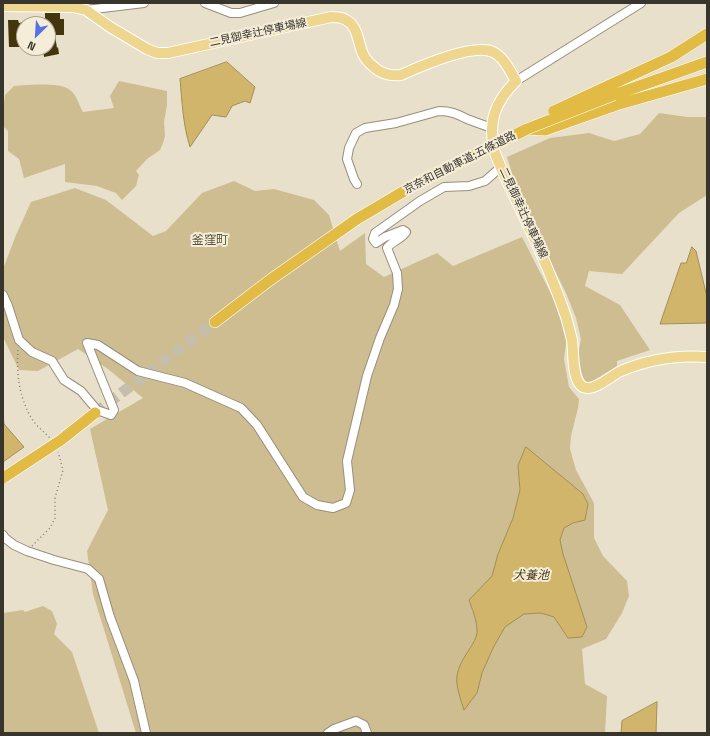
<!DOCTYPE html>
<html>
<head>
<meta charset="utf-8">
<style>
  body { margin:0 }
  #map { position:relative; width:710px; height:736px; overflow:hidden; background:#e8e0cb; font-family:"Space Grotesk",sans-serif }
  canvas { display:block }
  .frame { position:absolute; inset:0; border:4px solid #38352d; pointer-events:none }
  .north { position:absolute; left:16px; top:16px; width:40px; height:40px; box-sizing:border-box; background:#f5edd8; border:1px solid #a9a394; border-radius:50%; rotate:205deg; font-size:11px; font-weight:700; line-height:16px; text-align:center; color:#38352d }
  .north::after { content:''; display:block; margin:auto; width:14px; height:18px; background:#5672e7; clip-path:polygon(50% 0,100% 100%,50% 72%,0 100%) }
</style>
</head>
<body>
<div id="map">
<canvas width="710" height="736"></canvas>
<div class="frame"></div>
<div class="north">N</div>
</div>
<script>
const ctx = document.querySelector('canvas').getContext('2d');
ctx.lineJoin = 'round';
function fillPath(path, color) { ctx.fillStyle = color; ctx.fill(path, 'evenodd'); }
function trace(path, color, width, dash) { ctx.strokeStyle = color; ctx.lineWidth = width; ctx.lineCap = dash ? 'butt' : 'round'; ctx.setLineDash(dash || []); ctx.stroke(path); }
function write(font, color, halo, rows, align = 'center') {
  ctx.font = font + ' "Space Grotesk","Noto Sans JP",sans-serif'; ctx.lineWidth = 4; ctx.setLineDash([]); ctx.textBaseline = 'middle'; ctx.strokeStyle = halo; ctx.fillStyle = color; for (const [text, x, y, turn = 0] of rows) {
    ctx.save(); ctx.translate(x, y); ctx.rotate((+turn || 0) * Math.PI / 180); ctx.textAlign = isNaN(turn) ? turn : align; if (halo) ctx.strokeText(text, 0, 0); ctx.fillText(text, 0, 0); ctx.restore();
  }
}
fillPath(new Path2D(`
  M119,81L167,91V105L164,122L165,136L163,143L160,150L147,159L136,171L139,175L136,186L122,200L116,193L97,186L65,182V164L24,178L19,159L8,151V131L3,126V112L5,95L14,86C26,85 61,82 70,90C76,94 79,105 83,112L114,108L110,96Z
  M659,113L687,117H707V195L679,213L622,274L589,271L585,286L620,305L650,350L617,361V369L602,381L582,385L577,359L581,339L576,318L566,293L521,203L507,157L550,138L589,133L614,141L640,134Z
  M234,181L255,191L274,189L314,200L329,215L340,251L365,233L366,264L384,277L437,253L453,266L522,237L564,319L567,336L564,359L569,387L579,399L578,408L571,436L570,449L576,470L594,503V538L603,556L627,581L629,596L622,613L606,639L582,649L585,684L607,696L605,733H136L93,594L87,551L108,510L90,429L143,398L108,369L78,349L38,371L19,370L3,337V269L16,235L31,202L75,188L106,200L153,236L166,231L202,193Z
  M43,606L52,611L57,624L54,634L72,652L99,733H3V613L23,610L25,612Z`), '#cebd91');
const water = new Path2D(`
  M227,62L255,87L250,103L245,101L232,106L226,117L212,115L190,147C183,125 182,102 180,79Z
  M692,247L696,251L707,297V323L660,324L681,263H686Z
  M3,413L4,424L24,447L3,462Z
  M526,447L583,494L588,504L585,520L573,523L564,528L560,540L563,554L587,627L582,637L568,638L554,617L541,613L524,614L505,627L493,648L482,673L477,693L464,710C455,682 452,675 469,650C472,645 478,636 477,630C477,620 472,609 469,600L492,576L498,554L513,518L520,490L518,466Z
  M657,702L656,733H621L622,721Z`);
fillPath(water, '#d0b56a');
trace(water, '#a28f58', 1);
fillPath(new Path2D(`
  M45,13H60V19H64V35H55L57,48L58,47L59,54L44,57L43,48L51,47L50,35H48V24H30V19L45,18Z
  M8,20H18L19,23L24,22V47H9Z`), '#43350c');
trace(new Path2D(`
  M95,413L215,322`), '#c5beab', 11, [11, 5.5]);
const minor = new Path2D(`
  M205,3L231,13H240L274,3
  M86,10L144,3
  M516,81L641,3
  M357,184L354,179L347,159L349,148L356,133L365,128L396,123L439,111C451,111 457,114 467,119C475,122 483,125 492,128
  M3,295L8,306L19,340L32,352L52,361L64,380L81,391L97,410L111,415L114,410L87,343L98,345L138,371L185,383L241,408L257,425L303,497L317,505L333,508L346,503L350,490L347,461L367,376L380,338L394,305L398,289L397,273L387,248C392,241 402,239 406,232L403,230L385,237L376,243L373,239L375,233L420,201L444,187L469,186L485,181L501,167
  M3,535L5,538L14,545L27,551L54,560L88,569L99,579L110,617L134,681L146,733
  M328,733L334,729L356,721L364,725L367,733`);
const major = new Path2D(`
  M3,6L73,7L86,10L110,27L147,49L157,53H168L331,17C336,17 342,17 346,20C358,26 358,43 363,54C365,59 370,64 375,68C383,75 391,76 401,75C421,66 473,43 493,52C504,57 510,71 516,81C495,102 488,121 494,150C501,170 511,189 520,208C537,243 553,279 566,317C568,324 570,332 572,340C574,352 571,387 587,388C596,389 610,377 619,372C648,359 676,355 707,357`);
const highway = new Path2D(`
  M608,86L671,57L707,34
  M614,95L707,62
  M527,129L545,130L616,105L707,79
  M215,322L270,280L357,219L428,177L473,156`);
trace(minor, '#978f7b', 10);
trace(major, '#fff', 12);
trace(highway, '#fff', 12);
trace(new Path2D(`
  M18,350C16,375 20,402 34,422C39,428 45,433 50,438
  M32,546L50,528L55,518V498L63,470L58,452`), '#888375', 1.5, [1, 3]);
trace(minor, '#fff', 8);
trace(major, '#eed68f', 10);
trace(highway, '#e2bb44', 11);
const highwayBridge = new Path2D(`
  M554,111L608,86
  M473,156L527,129L614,95
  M3,478L61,440L95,413`);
trace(highwayBridge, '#fff', 12, []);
trace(highwayBridge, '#e2bb44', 11);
write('11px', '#38352d', '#f5edd8', [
  ["二見御幸辻停車場線",258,33,-12],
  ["京奈和自動車道;五條道路",460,163,-27],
  ["二見御幸辻停車場線",523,213,65]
]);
write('12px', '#5b5441', '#f5edd8', [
  ["釜窪町",210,241]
]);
write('italic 12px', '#433716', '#f5edd8', [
  ["犬養池",531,576]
]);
</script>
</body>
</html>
